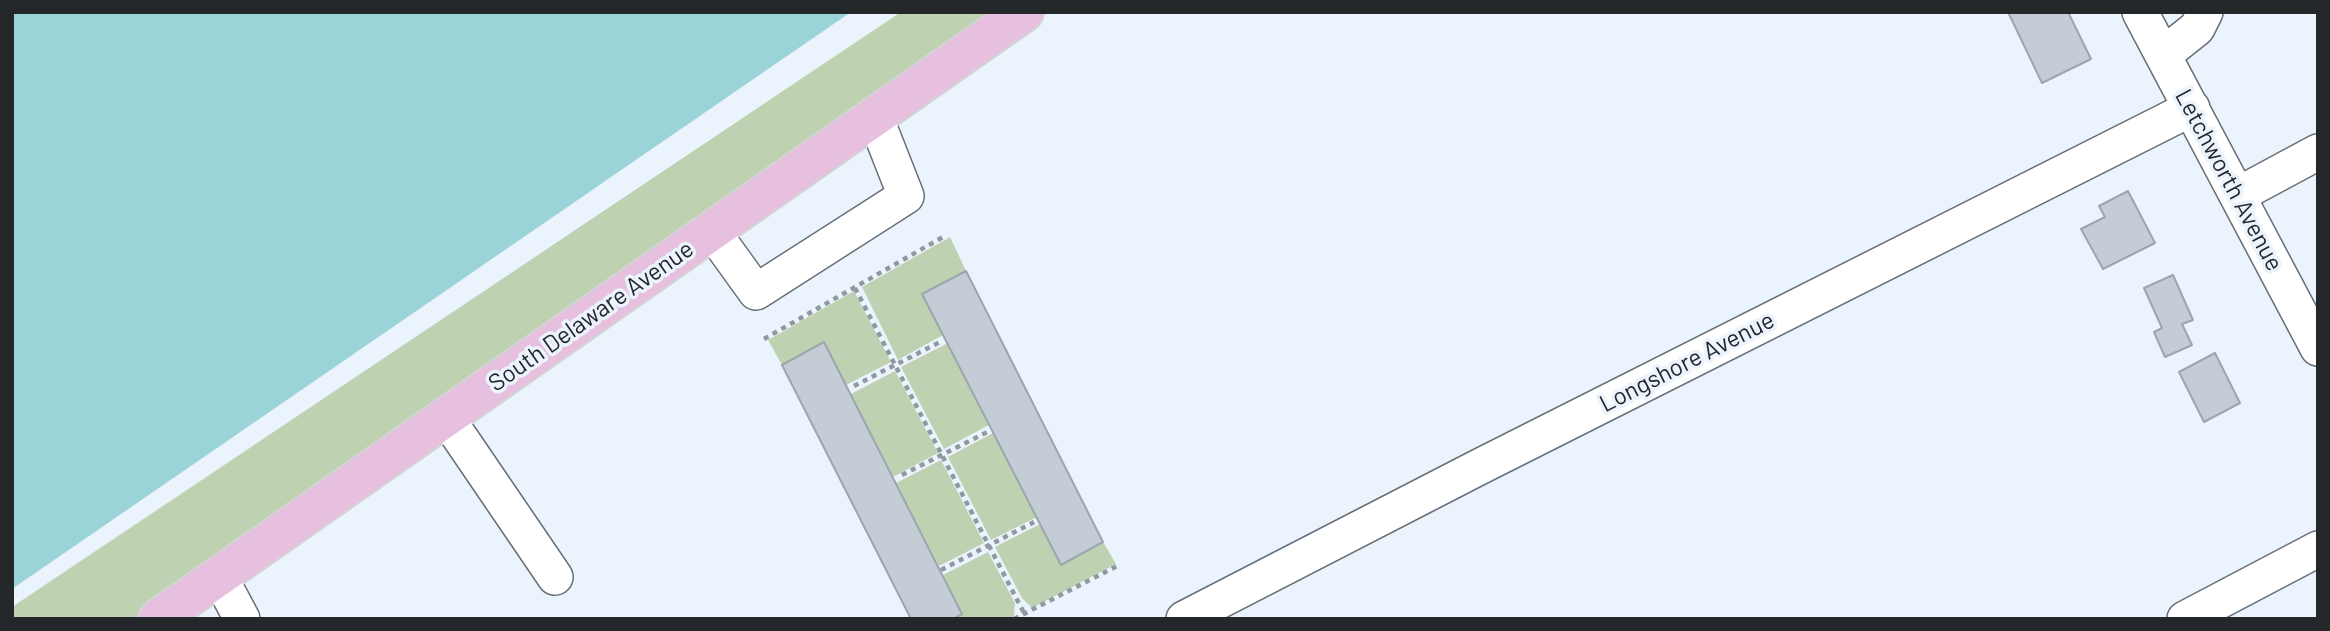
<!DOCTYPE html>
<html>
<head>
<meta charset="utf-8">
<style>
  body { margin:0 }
  #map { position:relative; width:2330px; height:631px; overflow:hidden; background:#ebf3fd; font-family:Barlow,sans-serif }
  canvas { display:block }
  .frame { position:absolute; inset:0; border:14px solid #24272a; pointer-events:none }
</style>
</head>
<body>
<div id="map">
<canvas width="2330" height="631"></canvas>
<div class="frame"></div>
</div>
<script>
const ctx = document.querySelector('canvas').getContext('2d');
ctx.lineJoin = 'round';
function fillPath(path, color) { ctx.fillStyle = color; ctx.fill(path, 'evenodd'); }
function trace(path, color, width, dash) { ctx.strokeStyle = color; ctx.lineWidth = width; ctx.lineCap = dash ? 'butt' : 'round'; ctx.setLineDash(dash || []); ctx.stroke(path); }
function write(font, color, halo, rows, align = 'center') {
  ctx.font = font + ' Barlow,sans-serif'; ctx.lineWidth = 7; ctx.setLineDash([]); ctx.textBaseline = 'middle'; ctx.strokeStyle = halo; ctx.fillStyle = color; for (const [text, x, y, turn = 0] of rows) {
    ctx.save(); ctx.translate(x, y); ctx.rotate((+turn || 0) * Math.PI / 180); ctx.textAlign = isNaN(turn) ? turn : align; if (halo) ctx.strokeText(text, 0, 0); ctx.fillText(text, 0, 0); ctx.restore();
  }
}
fillPath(new Path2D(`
  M901,12H1024L157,619H12V607Z
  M950,237L966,271L923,294L943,335L898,360L862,287Z
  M854,291L891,362L846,385L824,342L782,365L768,340Z
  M948,343L989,425L944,449L901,367Z
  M895,371L938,453L893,477L851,394Z
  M993,433L1037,517L991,540L948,457Z
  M941,460L984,543L939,566L896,483Z
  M1040,524L1061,564L1103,542L1116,564L1032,608L1022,598L995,547Z
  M988,552L1015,603L1014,616L1008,619H953L962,613L943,575Z`), '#bed2b2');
fillPath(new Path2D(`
  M12,12H851L12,589Z`), '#9ad4d8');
const building = new Path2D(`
  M2008,12H2068L2091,59L2042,83Z
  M2128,191L2155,243L2103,269L2081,229L2105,217L2099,206Z
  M966,271L1103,542L1061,565L922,294Z
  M2173,275L2193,320L2182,324L2192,345L2165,357L2154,332L2162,328L2144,288Z
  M824,342L962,614L953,619H911L782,365Z
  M2215,353L2240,403L2204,422L2179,372Z`);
fillPath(building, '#c4ccd6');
trace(building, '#9da5ae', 2);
const minor = new Path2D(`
  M2140,12L2318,348
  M2163,55L2197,28L2205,12
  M2238,195L2318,152
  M712,231L756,292L906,196L875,117
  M446,417L555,577
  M219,576L242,619
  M1184,619L1479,467L2192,108
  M2185,619L2318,549`);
const major = new Path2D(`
  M158,619L1024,12`);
trace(minor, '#676f77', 38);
trace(major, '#d3d4d4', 42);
trace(new Path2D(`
  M855,288L1024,613
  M764,339L943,237
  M854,386L942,341
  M902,475L991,430
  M941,570L1034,522
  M1014,619L1117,566`), '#92989f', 4.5, [5, 5]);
trace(minor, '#fff', 35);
trace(major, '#e8c0df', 38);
write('24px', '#24272a', '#ebf3fd', [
  ["Letchworth Avenue",2229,180,62],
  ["South Delaware Avenue",591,316,-35],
  ["Longshore Avenue",1687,362,-27]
]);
</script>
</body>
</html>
